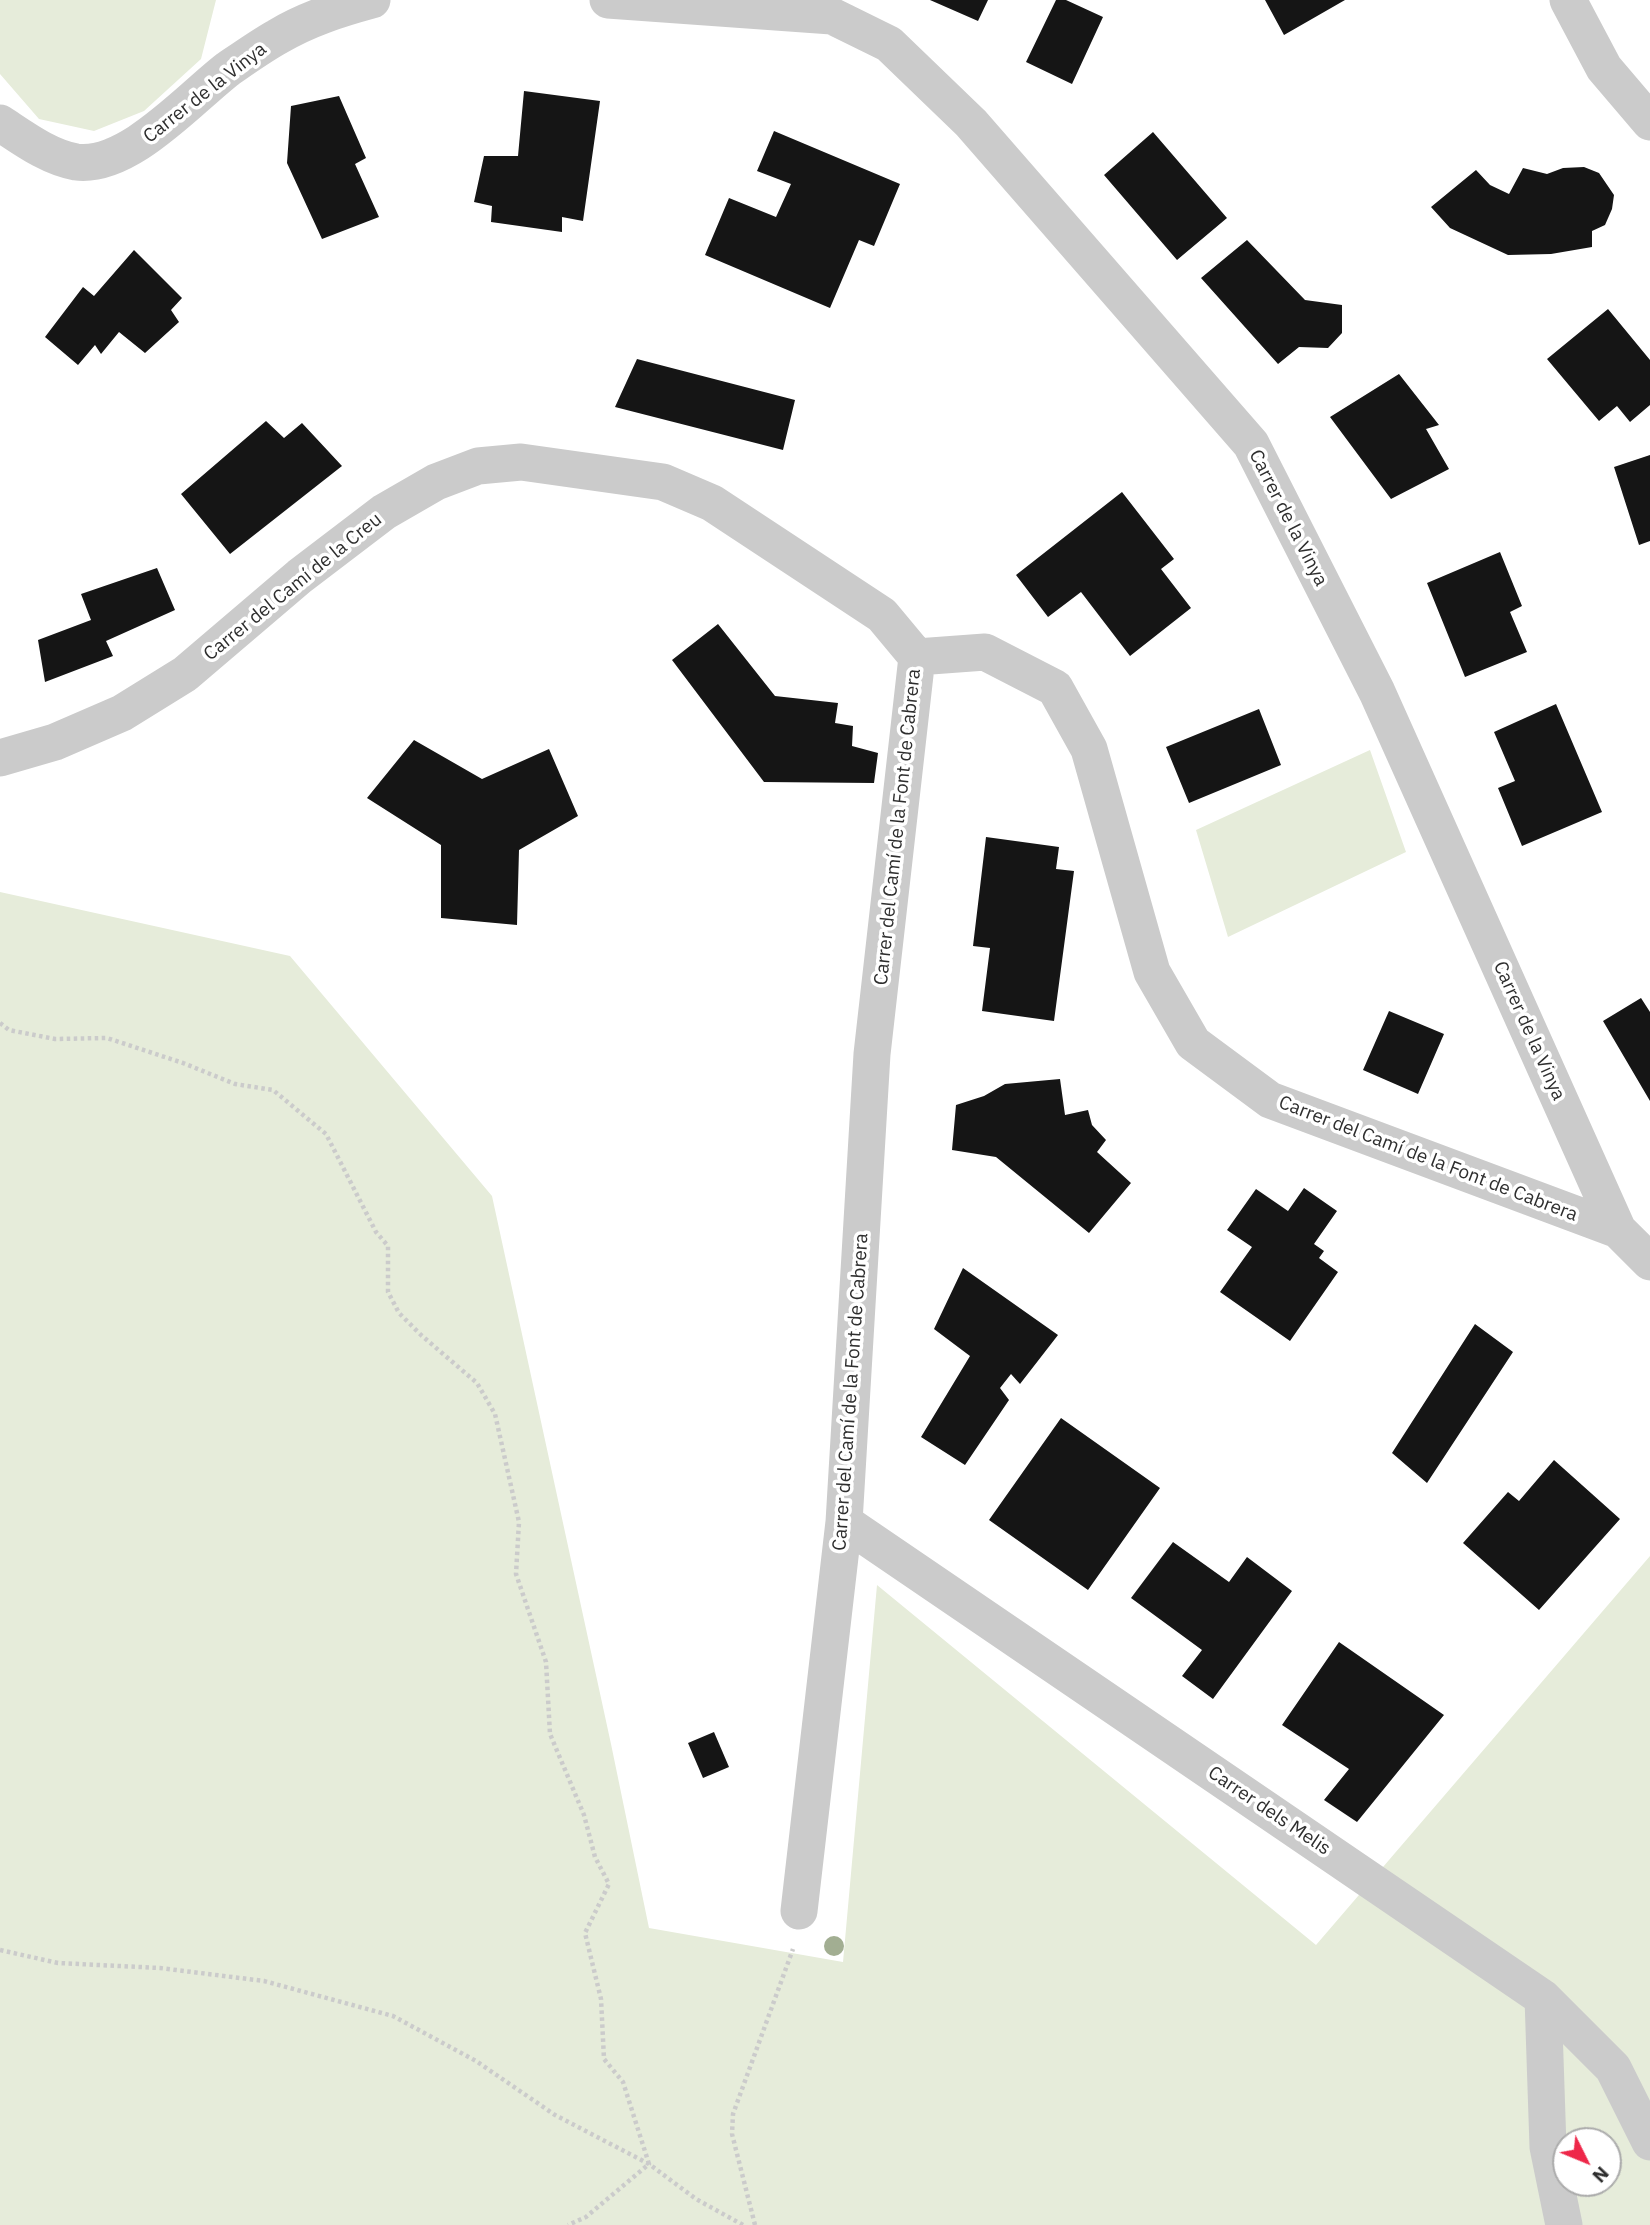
<!DOCTYPE html>
<html>
<head>
<meta charset="utf-8">
<style>
  body { margin:0 }
  #map { position:relative; width:1650px; height:2225px; overflow:hidden; background:#fff; font-family:"IBM Plex Sans",sans-serif }
  canvas { display:block }
  .north { position:absolute; left:1552px; top:2127px; width:70px; height:70px; box-sizing:border-box; background:#fff; border:2px solid #ababab; border-radius:50%; rotate:133deg; font-size:19px; font-weight:700; line-height:28px; text-align:center; color:#2e2e2e }
  .north::after { content:''; display:block; margin:auto; width:24px; height:32px; background:#ee2749; clip-path:polygon(50% 0,100% 100%,50% 72%,0 100%) }
</style>
</head>
<body>
<div id="map">
<canvas width="1650" height="2225"></canvas>
<div class="north">N</div>
</div>
<script>
const ctx = document.querySelector('canvas').getContext('2d');
ctx.lineJoin = 'round';
function fillPath(path, color) { ctx.fillStyle = color; ctx.fill(path, 'evenodd'); }
function trace(path, color, width, dash) { ctx.strokeStyle = color; ctx.lineWidth = width; ctx.lineCap = dash ? 'butt' : 'round'; ctx.setLineDash(dash || []); ctx.stroke(path); }
function write(font, color, halo, rows, align = 'center') {
  ctx.font = font + ' "IBM Plex Sans",sans-serif'; ctx.lineWidth = 7; ctx.setLineDash([]); ctx.textBaseline = 'middle'; ctx.strokeStyle = halo; ctx.fillStyle = color; for (const [text, x, y, turn = 0] of rows) {
    ctx.save(); ctx.translate(x, y); ctx.rotate((+turn || 0) * Math.PI / 180); ctx.textAlign = isNaN(turn) ? turn : align; if (halo) ctx.strokeText(text, 0, 0); ctx.fillText(text, 0, 0); ctx.restore();
  }
}
fillPath(new Path2D(`
  M0,0H216L201,59L144,111L94,131L39,119L0,74Z
  M1370,750L1406,852L1228,937L1196,830Z
  M0,892L290,956L492,1196L611,1744L649,1928L843,1962L877,1585L1316,1945L1650,1556V2225H0ZM1566,2141H1608V2183H1566Z`), '#e6ecda');
fillPath(new Path2D(`
  M930,0H988L978,21Z
  M1056,0H1066L1103,17L1072,84L1026,62Z
  M1265,0H1345L1284,35Z
  M524,91L600,101L583,221L562,217V232L491,222L492,206L474,202L484,156H518Z
  M339,96L366,158L355,164L379,217L322,239L287,163L291,106Z
  M774,131L900,184L874,246L859,240L830,308L705,255L729,198L776,217L791,184L757,171Z
  M1153,132L1227,218L1177,260L1104,175Z
  M1584,167L1599,173L1614,195L1612,209L1605,225L1592,231V247L1551,254L1508,255L1450,228L1431,207L1476,170L1490,185L1509,194L1523,168L1547,174L1563,168Z
  M1247,240L1305,300L1342,305V333L1328,348L1299,347L1278,364L1201,278Z
  M134,250L182,298L171,310L179,322L145,353L119,332L101,354L95,345L78,365L45,337L83,287L94,296Z
  M1608,309L1650,360V405L1630,422L1617,406L1599,421L1547,359Z
  M637,359L795,400L783,450L615,407Z
  M1399,374L1439,425L1426,429L1449,469L1391,499L1330,417Z
  M266,421L284,438L302,423L342,466L230,554L181,494Z
  M1650,455V541L1639,545L1614,467Z
  M1122,492L1174,559L1161,569L1191,608L1130,656L1081,592L1048,617L1016,575Z
  M1500,552L1522,606L1510,612L1527,652L1465,677L1427,583Z
  M157,568L175,610L106,641L113,656L45,682L38,640L91,620L81,594Z
  M718,624L775,696L838,703L835,723L853,726L852,746L878,753L874,783L764,782L672,660Z
  M1556,704L1602,812L1522,846L1498,788L1515,781L1494,732Z
  M1259,709L1281,765L1189,803L1166,747Z
  M414,740L482,779L549,749L578,816L519,850L517,925L441,918V845L367,798Z
  M986,837L1059,847L1056,869L1074,871L1054,1021L982,1011L990,948L973,946Z
  M1641,998L1650,1012V1101L1603,1021Z
  M1389,1011L1444,1034L1418,1094L1363,1070Z
  M1060,1079L1065,1115L1088,1110L1092,1125L1106,1140L1097,1152L1131,1183L1089,1233L996,1157L952,1150L956,1105L984,1096L1005,1084Z
  M1304,1188L1337,1211L1314,1244L1324,1251L1319,1258L1338,1272L1290,1341L1220,1292L1252,1247L1227,1230L1256,1189L1288,1211Z
  M963,1268L1058,1335L1020,1384L1011,1374L1000,1388L1009,1400L965,1465L921,1437L970,1356L934,1329Z
  M1475,1324L1513,1352L1427,1483L1392,1453Z
  M1061,1418L1160,1488L1088,1590L989,1520Z
  M1554,1460L1620,1519L1539,1610L1463,1543L1508,1492L1519,1501Z
  M1173,1542L1229,1582L1247,1557L1292,1591L1213,1699L1182,1676L1202,1650L1131,1598Z
  M1339,1642L1444,1715L1357,1822L1324,1800L1349,1769L1282,1725Z
  M714,1732L729,1767L703,1778L688,1743Z`), '#151515');
trace(new Path2D(`
  M0,1023L9,1030L55,1039L107,1038L183,1063L235,1084L273,1090L326,1134L376,1232L388,1246V1292L399,1313L421,1335L477,1383L495,1414L519,1522L516,1574L546,1662L550,1734L584,1815L595,1857L609,1884L585,1933L601,1999L604,2059L623,2082L649,2164L586,2217L568,2225
  M0,1950L58,1963L160,1968L264,1981L393,2016L476,2061L555,2115L649,2164L696,2199L743,2225
  M755,2225L732,2134L733,2114L793,1949`), '#cbcbcb', 4.5, [3.5, 3.5]);
trace(new Path2D(`
  M608,0L832,16L889,44L971,123L1251,444L1377,692L1618,1230
  M1568,0L1604,68L1650,122
  M0,123C23,138 48,157 76,162C128,169 189,99 228,69C244,58 261,46 277,37C307,19 339,9 372,0
  M0,758L55,742L122,713L185,674L300,576L384,512L436,482L478,466L521,462L663,482L712,503L882,615L917,657
  M844,1522L1543,1998L1613,2068L1650,2142
  M799,1911L844,1522L872,1054L917,657L985,652L1055,688L1089,749L1152,972L1193,1043L1270,1100L1618,1230L1650,1262
  M1543,1998L1548,2147L1564,2225`), '#cbcbcb', 37);
ctx.fillStyle = '#a2ae92';
for (const [x, y] of [
  [834,1946]
]) { ctx.beginPath(); ctx.arc(x, y, 10, 0, 2 * Math.PI); ctx.fill(); }
write('19px', '#2e2e2e', '#fff', [
  ["Carrer de la Vinya",205,93,-38],
  ["Carrer de la Vinya",1288,518,63],
  ["Carrer del Camí de la Creu",293,587,-39],
  ["Carrer del Camí de la Font de Cabrera",898,827,-84],
  ["Carrer de la Vinya",1529,1031,66],
  ["Carrer del Camí de la Font de Cabrera",1428,1159,21],
  ["Carrer del Camí de la Font de Cabrera",851,1392,-86],
  ["Carrer dels Melis",1269,1811,34]
]);
</script>
</body>
</html>
